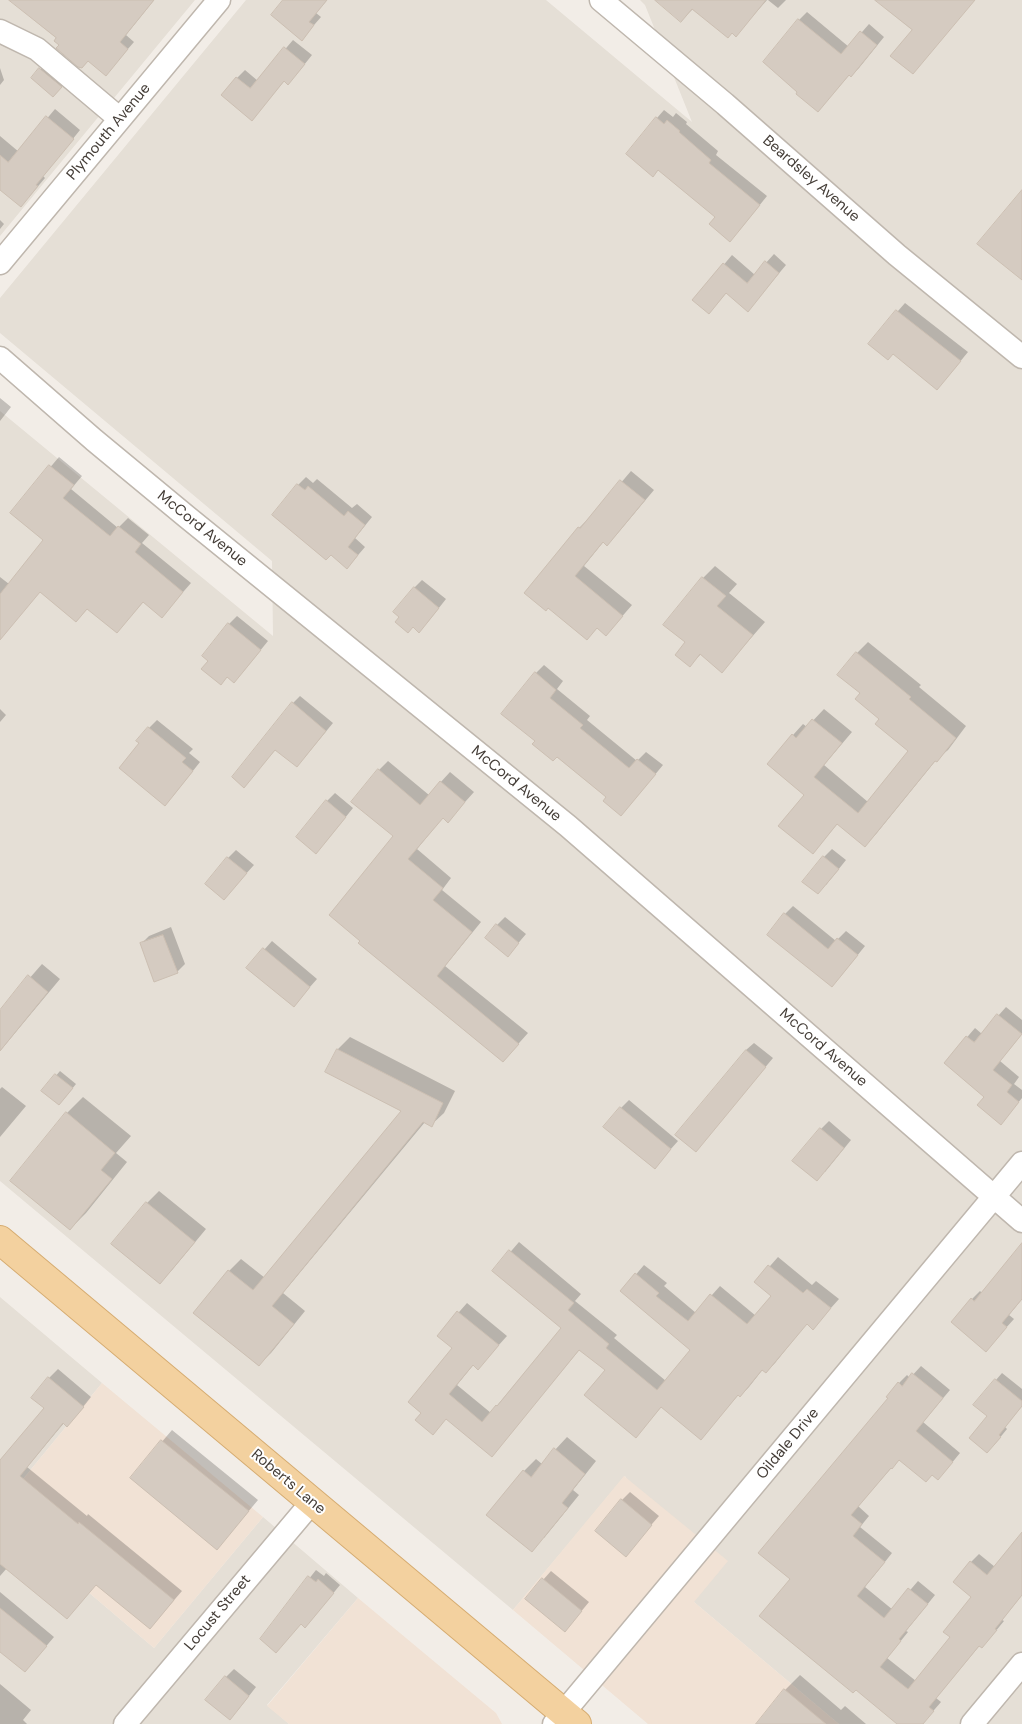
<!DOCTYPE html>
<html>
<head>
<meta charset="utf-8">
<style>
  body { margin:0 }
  canvas { display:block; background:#f2ede7 }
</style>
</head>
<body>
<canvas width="1022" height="1724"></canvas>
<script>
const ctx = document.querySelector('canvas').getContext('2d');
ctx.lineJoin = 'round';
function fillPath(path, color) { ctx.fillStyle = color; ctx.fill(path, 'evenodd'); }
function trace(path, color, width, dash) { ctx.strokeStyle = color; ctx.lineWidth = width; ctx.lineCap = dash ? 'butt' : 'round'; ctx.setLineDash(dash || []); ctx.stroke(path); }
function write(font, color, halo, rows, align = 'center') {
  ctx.font = font + ' "DM Sans",sans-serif'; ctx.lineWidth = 4; ctx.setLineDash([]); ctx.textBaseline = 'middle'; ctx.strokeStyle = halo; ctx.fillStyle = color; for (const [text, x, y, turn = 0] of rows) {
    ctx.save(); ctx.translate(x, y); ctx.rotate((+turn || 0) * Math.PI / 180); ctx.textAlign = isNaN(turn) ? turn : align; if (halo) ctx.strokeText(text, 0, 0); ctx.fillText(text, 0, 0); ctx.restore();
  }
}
fillPath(new Path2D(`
  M0,0H195L0,236Z
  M246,0H546L692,122L645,5L640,0H1022V1724H839L694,1602L625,1476L513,1610L0,1181V411L273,636L272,561L0,333V298Z
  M0,1297L102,1383L0,1507Z
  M0,1517L154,1648L263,1517L358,1598L267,1705L289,1724H0Z`), '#e5dfd6');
fillPath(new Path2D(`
  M102,1383L263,1517L154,1648L0,1517V1507Z
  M624,1476L728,1561L694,1602L839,1724H648L513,1610Z
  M358,1598L496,1713L502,1724H289L267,1706Z`), '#f1e2d5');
fillPath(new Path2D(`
  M16,0H154L126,35L134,42L106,74L89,60L82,67L61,45L58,37Z
  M285,0H327L316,13L321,17L302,39Z
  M660,0H767L736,35L693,9L681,20Z
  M768,0H786L778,8Z
  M807,12L849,47L869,24L884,37L859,68L851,76L850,74L818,111L799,20Z
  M293,40L312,55L296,75L285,80L259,111L237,78L245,70L258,81Z
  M48,61L69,78L61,87L33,78Z
  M0,68L4,80L0,85Z
  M55,109L80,130L43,176L45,178L29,197L0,189V136L19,152Z
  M664,110L673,117L676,113L687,122L686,124L718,151L716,155L767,196L738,232L659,169L653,175L657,118Z
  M0,220L4,224L0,229Z
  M774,254L786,265L755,302L727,292L716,305L694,300L732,255L755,275Z
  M905,303L968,352L945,380L893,353L870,343Z
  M0,398L11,407L0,421Z
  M59,457L82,476L71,489L118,528L128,518L149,535L142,543L191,583L170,607L144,601L117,631L88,608L76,621L40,591L0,639V577L9,584L45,540L12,512Z
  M631,471L654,490L617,534L607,544L604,541L584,566L632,605L606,635L598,627L587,638L548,607L525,593L579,528L589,518L590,519Z
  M306,477L313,483L317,479L352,508L357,504L372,517L355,538L365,547L347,568L298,485Z
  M715,566L737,584L729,593L765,622L722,671L701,654L690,665L687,642L703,578Z
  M422,580L446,599L427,623L414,588Z
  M237,616L268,641L242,673L228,676L221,684L209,661L229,624Z
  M868,642L921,685L919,687L966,726L948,750L936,760L876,834L865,845L838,823L813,853L805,795L793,735L803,724L807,727L824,709L852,732L824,765L868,802L910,750L881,719L861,693L857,653Z
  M544,665L563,681L557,689L590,716L587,720L637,761L646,752L663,765L629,806L608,797L537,741L536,673Z
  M300,696L333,723L304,758L276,749L244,786L293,703Z
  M0,709L6,715L0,722Z
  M157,720L193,749L189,753L200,762L173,796L141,743L149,728Z
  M388,761L429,795L450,772L474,792L457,811L443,817L417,849L451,878L442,890L481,922L445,966L528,1033L503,1061L360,943L395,836L379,770Z
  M335,793L353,808L324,844L327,801Z
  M832,849L846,860L826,885L824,857Z
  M236,850L254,865L224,898L228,858Z
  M793,906L836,941L846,931L865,946L840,977L785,914Z
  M505,917L526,934L515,947L497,925Z
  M171,927L185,964L177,972L141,944L149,936Z
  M272,941L317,979L294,1005L248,968Z
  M42,964L60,979L0,1051V1012Z
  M1006,1007L1022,1020V1034L1000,1061L1019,1077L1014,1084L1022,1090V1098L1008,1115L945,1063L975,1028L982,1034Z
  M350,1037L455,1091L444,1113L431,1125L425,1122L283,1293L305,1311L271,1353L258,1365L195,1312L229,1271L241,1259L265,1278L403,1110L326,1071L338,1049Z
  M754,1043L773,1058L696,1150L746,1050Z
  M60,1071L76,1084L63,1100L43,1091Z
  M2,1087L26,1106L0,1137V1089Z
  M83,1097L131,1136L116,1153L127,1162L86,1213L70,1229L67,1113Z
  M629,1100L678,1141L662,1159L621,1108Z
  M829,1121L851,1140L825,1172L821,1129Z
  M159,1191L206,1229L172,1270L160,1282L147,1203Z
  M519,1242L581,1294L575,1301L617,1335L614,1338L666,1381L691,1350L622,1291L644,1265L667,1283L664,1286L696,1313L720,1286L756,1316L772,1295L756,1282L778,1257L812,1285L816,1281L839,1299L813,1328L807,1323L775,1363L766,1372L763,1369L749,1387L740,1396L739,1394L701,1438L662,1406L636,1436L606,1370L580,1349L492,1455L447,1418L423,1412L454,1348L438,1336L467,1303L507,1336L478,1368L474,1364L457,1385L491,1413L563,1327L494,1271Z
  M1022,1246V1299L1009,1315L1014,1319L986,1350L972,1299L980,1291L982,1293Z
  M921,1366L950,1390L923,1422L960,1453L946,1470L933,1474L900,1459L892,1467L858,1506L869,1516L860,1527L892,1553L865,1587L893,1610L918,1581L935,1595L906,1631L908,1632L887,1658L916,1681L952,1637L973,1597L971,1562L979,1554L995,1567L1022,1534V1595L1002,1620L1004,1621L990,1638L982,1646L980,1645L936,1698L941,1702L922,1724H899L792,1579L889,1398L899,1383L907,1375L910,1378Z
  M58,1369L91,1397L76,1416L64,1423L27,1467L87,1516L88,1514L182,1591L150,1628L96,1584L7,1568L0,1576V1463L45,1407L49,1378Z
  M1002,1373L1022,1389V1406L1005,1427L1007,1429L994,1445L989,1416L996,1380Z
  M172,1430L258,1500L217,1549L131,1478Z
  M567,1437L596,1461L573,1490L579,1495L544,1538L524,1471L536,1459L542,1464Z
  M630,1492L659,1516L631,1548L622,1500Z
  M316,1570L324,1576L326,1573L340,1585L312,1619L261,1639Z
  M551,1571L589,1602L565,1631L526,1599Z
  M0,1592L54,1637L25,1671L0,1650Z
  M234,1669L256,1687L238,1710L226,1677Z
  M800,1675L841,1710L845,1706L866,1724H757L785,1690Z
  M0,1684L31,1710L23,1720L27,1724H0Z`), '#0003');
const building = new Path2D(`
  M9,0H154L120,42L128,49L106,76L88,61L82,68L78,67L56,48L59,45L54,41L56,38Z
  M283,0H327L309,22L314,25L302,41L271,15Z
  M655,0H766L736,37L732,33L728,38L692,9L681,22Z
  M875,0H975L913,74L890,56L912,30Z
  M798,19L841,54L860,31L877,45L851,77L849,75L818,112L796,94L797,92L763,62Z
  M284,47L305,64L288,85L284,81L252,121L221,95L236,77L250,88Z
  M39,68L62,87L53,97L31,78Z
  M46,116L74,139L36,185L38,186L21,207L0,190V155L8,162Z
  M656,117L664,124L667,120L680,131L679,132L711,160L709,163L760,205L730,242L709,224L715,217L658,170L653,177L626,154Z
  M1022,190V280L977,244Z
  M765,261L779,273L748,312L726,293L709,314L692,300L723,263L747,283Z
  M896,310L961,361L937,390L893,354L888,360L868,344Z
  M49,465L74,485L63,498L110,536L118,526L141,544L135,552L183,592L162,618L143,602L117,633L87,609L76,622L40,592L0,640V594L43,540L10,513Z
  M620,480L645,500L607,546L603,542L575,576L623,616L606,636L597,628L587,640L548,608L546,611L524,593L578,527L580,528Z
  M297,484L305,490L308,486L344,516L348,511L365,525L348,547L358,555L347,569L331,555L326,560L272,515Z
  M702,577L726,596L717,606L753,635L722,673L700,654L690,667L675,655L685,642L663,625Z
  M414,587L439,608L419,633L413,627L408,633L395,622L399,617L393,612Z
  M228,623L261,650L234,683L227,677L221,685L201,669L208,661L202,656Z
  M856,652L911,697L909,699L956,738L937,762L935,761L865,847L837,824L813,854L778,826L804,795L767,764L792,734L796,738L812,719L842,743L814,777L858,813L908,751L875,724L879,719L855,699L860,693L837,675Z
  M535,672L556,690L550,698L583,725L580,728L629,768L637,759L656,774L621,816L603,801L606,797L557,757L553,761L532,744L535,741L501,714Z
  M292,702L326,731L297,767L275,750L244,788L232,777Z
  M148,727L186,758L182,762L193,771L165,806L119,768L139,743L136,741Z
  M378,769L420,805L440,781L465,802L448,823L443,818L408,859L443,888L433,900L472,932L437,976L519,1044L503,1062L358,943L360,941L329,915L393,836L351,802Z
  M326,800L346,817L316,854L296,837Z
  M823,856L839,869L818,894L802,882Z
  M227,857L247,873L224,900L205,884Z
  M784,913L828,949L837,938L858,955L832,987L767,935Z
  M496,924L519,943L508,957L485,938Z
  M163,935L178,973L154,982L140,943Z
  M263,948L310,987L294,1007L246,968Z
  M28,975L48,992L0,1051V1010Z
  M997,1014L1022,1034L993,1070L1012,1085L1007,1092L1019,1102L1001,1125L977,1105L984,1097L944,1063L966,1036L974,1042Z
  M337,1049L443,1103L432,1127L423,1122L272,1306L294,1324L259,1366L193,1313L228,1270L253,1290L401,1111L325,1072Z
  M746,1050L766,1067L696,1152L675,1135Z
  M55,1074L73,1088L59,1105L41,1091Z
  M620,1107L671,1149L655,1169L603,1127Z
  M66,1112L115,1153L101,1170L112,1179L70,1230L10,1181Z
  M820,1128L844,1148L817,1181L792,1161Z
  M146,1202L195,1242L160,1284L111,1244Z
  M1022,1243V1299L1002,1323L1007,1327L986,1352L951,1322L971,1298L974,1301Z
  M509,1250L574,1303L568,1310L609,1344L606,1348L657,1390L690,1350L620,1291L635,1273L659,1293L656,1296L688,1321L710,1294L747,1324L771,1296L754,1282L768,1265L803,1293L807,1289L831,1308L813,1330L807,1324L766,1373L762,1370L740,1397L738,1395L701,1440L661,1407L636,1438L584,1395L605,1370L579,1350L492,1457L446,1419L433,1435L415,1420L421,1413L408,1402L452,1348L437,1336L457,1311L499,1345L478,1370L473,1365L449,1394L482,1422L496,1405L497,1406L561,1328L492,1271Z
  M912,1373L943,1398L916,1431L953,1462L938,1480L932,1475L926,1482L899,1460L892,1469L891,1468L851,1515L862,1524L853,1536L885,1562L857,1596L884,1618L908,1588L928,1604L899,1639L901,1641L880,1667L908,1689L950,1637L943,1632L971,1597L953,1582L970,1561L987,1575L1022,1532V1595L995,1629L997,1630L982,1648L979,1646L929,1707L934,1711L923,1724H897L856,1690L853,1693L759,1616L790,1579L758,1553L888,1398L886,1397L898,1382L902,1386Z
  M48,1377L84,1407L67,1427L63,1423L20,1476L78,1524L79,1522L174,1600L150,1629L96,1585L67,1619L0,1564V1460L44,1408L31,1398Z
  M995,1379L1022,1401V1406L999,1435L1001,1437L987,1453L969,1438L987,1416L973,1405Z
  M161,1440L249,1511L217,1550L130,1478Z
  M554,1448L585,1474L562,1503L568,1508L532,1552L486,1515L523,1470L531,1477Z
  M621,1499L652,1525L626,1557L595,1531Z
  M308,1576L316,1582L318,1579L334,1593L305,1628L301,1624L276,1653L260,1639Z
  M542,1578L582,1611L565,1632L525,1599Z
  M0,1608L47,1646L25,1672L0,1652Z
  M225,1676L249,1696L230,1720L205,1700Z
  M784,1689L826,1724H756Z`);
fillPath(building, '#d5cbc1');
trace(building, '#ccbfb2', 1);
const minor = new Path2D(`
  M601,0L725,104L897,255L1022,357
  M0,31L37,49L120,119
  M0,263L219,0
  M0,358L94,440L187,517L568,826L1022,1221
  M125,1724L312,1502
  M554,1724L1022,1163
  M972,1724L1022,1664`);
const major = new Path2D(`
  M0,1240L577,1724`);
trace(minor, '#bfb7ae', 25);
trace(major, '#d6ac71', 30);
trace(minor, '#fff', 22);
trace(major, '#f3d19f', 28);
write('15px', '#443d37', '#fff', [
  ["Plymouth Avenue",109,132,-50],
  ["Beardsley Avenue",811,179,41],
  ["McCord Avenue",202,529,39],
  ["McCord Avenue",516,784,39],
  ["McCord Avenue",823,1048,41],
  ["Oildale Drive",788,1444,-50],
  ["Roberts Lane",288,1482,40],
  ["Locust Street",218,1613,-50]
]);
</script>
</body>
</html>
